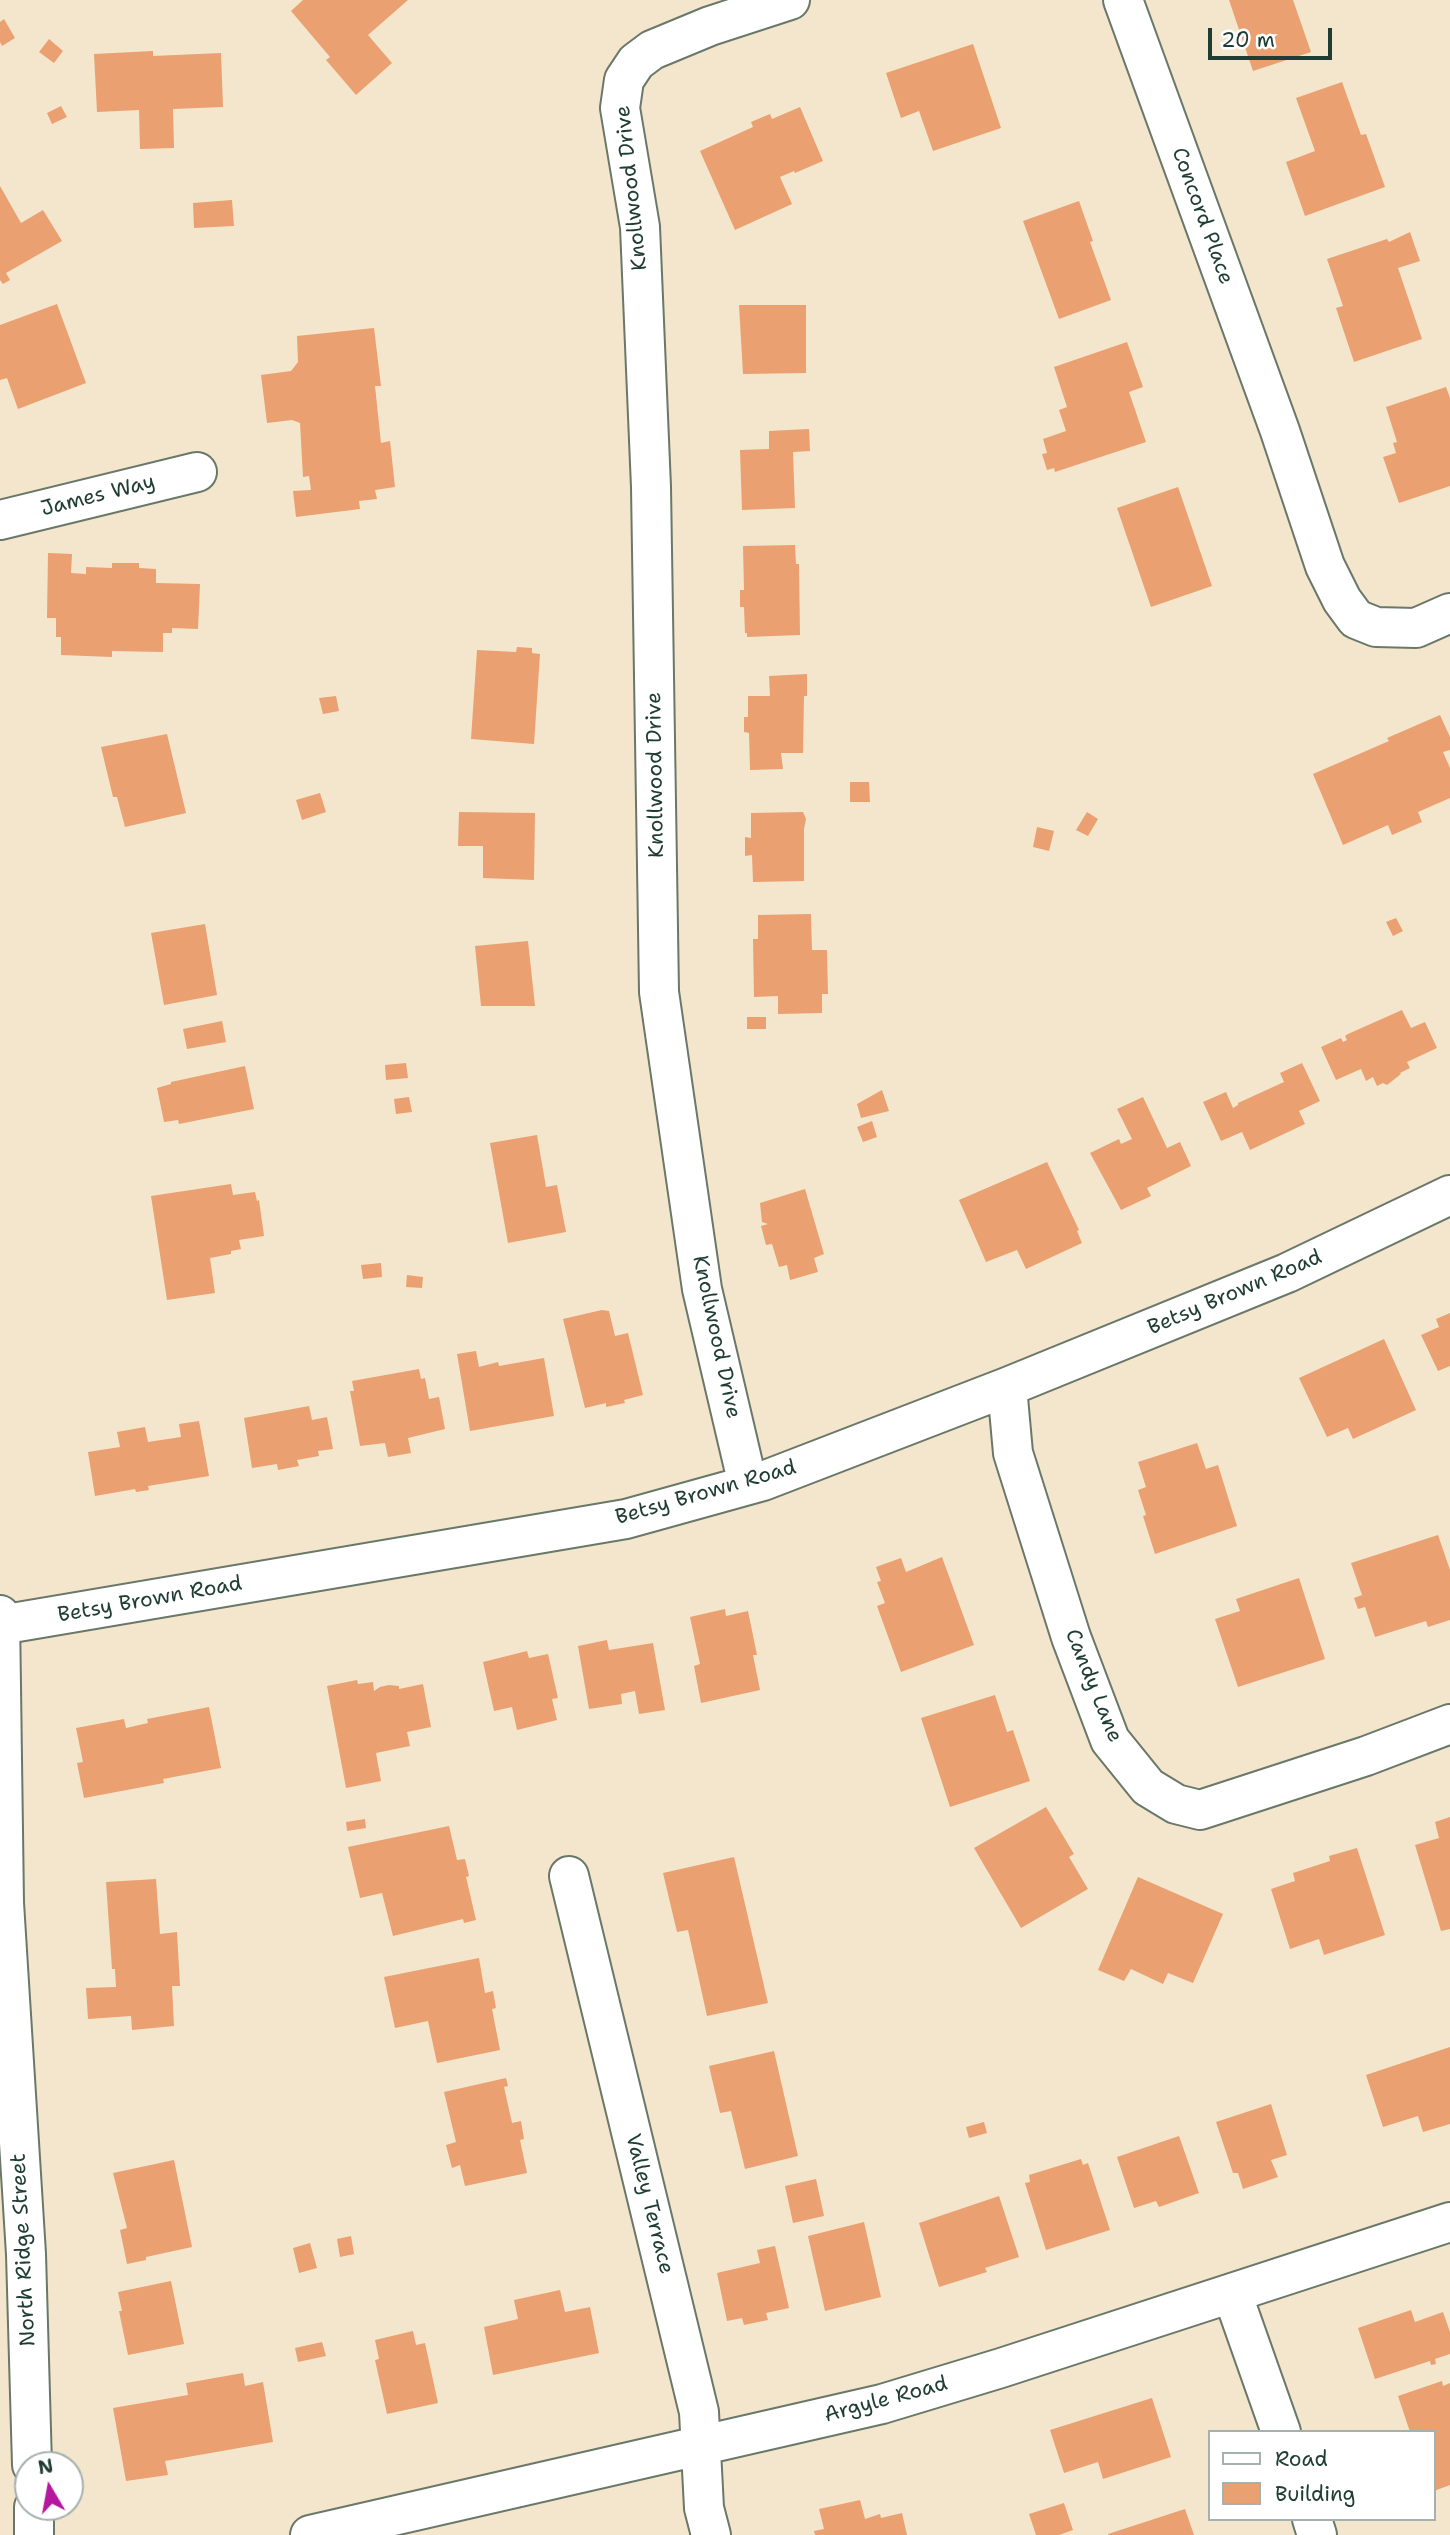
<!DOCTYPE html>
<html>
<head>
<meta charset="utf-8">
<style>
  body { margin:0 }
  #map { position:relative; width:1450px; height:2535px; overflow:hidden; background:#f3e6cc; font-family:"Shantell Sans",sans-serif }
  canvas { display:block }
  .legend { position:absolute; left:1208px; top:2430px; width:228px; height:91px; box-sizing:border-box; background:#fff; border:2px solid #a5b1ae; margin:0; padding:9px 12px; list-style:none; font-size:21px; color:#1f3d34 }
  .legend li { display:flex; align-items:center; gap:14px; height:35px }
  .legend b { width:35px; border:2px solid #a5b1ae }
  .north { position:absolute; left:14px; top:2451px; width:70px; height:70px; box-sizing:border-box; background:#fff; border:2px solid #a5b1ae; border-radius:50%; rotate:350deg; font-size:19px; font-weight:700; line-height:28px; text-align:center; color:#1f3d34 }
  .north::after { content:''; display:block; margin:auto; width:24px; height:32px; background:#b5179e; clip-path:polygon(50% 0,100% 100%,50% 72%,0 100%) }
  .scale { position:absolute; left:1208px; top:28px; width:124px; height:32px; box-sizing:border-box; border:4px solid #1f3d34; border-top:0; padding-left:9px; font-size:21px; line-height:24px; white-space:nowrap; color:#1f3d34; -webkit-text-stroke:5px #fff; paint-order:stroke }
</style>
</head>
<body>
<div id="map">
<canvas width="1450" height="2535"></canvas>
<ul class="legend">
<li><b style="height:9px;background:#fff"></b>Road</li>
<li><b style="height:19px;background:#eaa070"></b>Building</li>
</ul>
<div class="north">N</div>
<div class="scale">20 m</div>
</div>
<script>
const ctx = document.querySelector('canvas').getContext('2d');
ctx.lineJoin = 'round';
function paint(path, color) {
  ctx.fillStyle = color;
  ctx.fill(path, 'evenodd');
}
function poly(rows) {
  const path = new Path2D();
  for (const r of rows) {
    path.moveTo(r[0], r[1]);
    for (let i = 2; i < r.length; i += 2) path.lineTo(r[i], r[i + 1]);
  }
  return path;
}
function trace(path, color, width, dash) {
  ctx.strokeStyle = color;
  ctx.lineWidth = width;
  ctx.lineCap = dash ? 'butt' : 'round';
  ctx.setLineDash(dash || []);
  ctx.stroke(path);
}
function write(font, color, halo, rows, align = 'center') {
  ctx.font = font + ' "Shantell Sans",sans-serif';
  ctx.lineWidth = 5;
  ctx.setLineDash([]);
  ctx.textBaseline = 'middle';
  ctx.strokeStyle = halo;
  ctx.fillStyle = color;
  for (const [text, x, y, turn = 0] of rows) {
    ctx.save();
    ctx.translate(x, y);
    ctx.rotate((+turn || 0) * Math.PI / 180);
    ctx.textAlign = isNaN(turn) ? turn : align;
    if (halo) ctx.strokeText(text, 0, 0);
    ctx.fillText(text, 0, 0);
    ctx.restore();
  }
}
paint(poly([
  [303,0,408,0,368,35,392,63,356,95,326,60,330,57,291,11],
  [1229,0,1293,0,1311,52,1253,71],
  [4,19,15,38,2,46,0,42,0,22],
  [49,39,63,51,54,63,39,52],
  [973,44,1001,128,933,151,919,111,901,118,886,73],
  [153,51,153,56,221,53,223,107,173,109,174,148,140,149,139,110,97,112,94,54],
  [1342,82,1361,135,1366,134,1385,187,1305,216,1286,162,1315,151,1296,98],
  [61,106,67,117,52,124,47,113],
  [800,107,823,161,795,173,794,171,780,177,792,204,735,230,700,151,753,127,751,122,770,114,772,119],
  [0,186,21,223,43,210,62,241,6,273,10,280,3,284,0,280],
  [232,200,234,226,194,228,193,203],
  [1079,201,1093,241,1090,242,1111,300,1059,319,1023,221],
  [1410,232,1420,261,1398,268,1422,339,1354,362,1336,308,1343,306,1327,259,1387,239,1389,242],
  [57,304,86,383,18,409,7,378,0,380,0,325],
  [739,305,806,305,806,373,743,374],
  [374,328,381,386,375,386,381,443,390,441,395,487,375,490,377,499,359,501,360,509,296,517,293,491,311,490,309,476,303,477,300,423,292,420,267,423,261,375,291,371,298,362,297,336],
  [1127,342,1143,387,1129,392,1146,442,1055,472,1054,468,1047,470,1042,454,1047,453,1043,439,1066,431,1059,410,1067,407,1054,367],
  [1446,387,1450,398,1450,486,1399,503,1383,457,1396,453,1393,443,1397,442,1386,407],
  [809,429,810,451,793,452,795,508,742,510,740,450,769,449,769,431],
  [1178,487,1212,586,1151,607,1117,508],
  [795,545,796,564,799,564,800,635,747,637,747,633,745,633,744,607,740,607,740,590,744,590,743,546],
  [48,553,72,554,71,573,86,574,86,567,112,568,112,563,139,563,139,568,156,569,156,583,200,584,198,629,172,628,172,633,163,633,163,652,112,651,112,657,61,655,61,637,56,637,56,618,47,618],
  [517,647,532,648,532,653,540,654,534,744,471,739,477,650,516,652],
  [807,674,807,696,804,696,803,753,781,753,783,769,750,770,749,733,744,732,744,717,748,717,748,696,770,696,769,676],
  [336,696,339,711,323,714,319,698],
  [1440,715,1450,737,1450,750,1443,752,1450,768,1450,798,1418,812,1422,822,1392,835,1388,825,1343,845,1313,774,1389,741,1387,738],
  [167,734,186,813,125,827,117,797,113,797,101,747],
  [850,782,869,782,870,802,850,802],
  [320,793,326,812,302,820,296,800],
  [459,812,535,813,534,880,483,878,483,846,458,846],
  [803,812,806,819,804,829,804,881,753,882,752,855,745,856,745,837,751,838,751,813],
  [1087,812,1098,819,1088,836,1076,830],
  [1037,827,1054,831,1049,851,1033,847],
  [811,914,812,950,827,950,828,994,822,994,822,1013,778,1014,778,996,754,997,753,939,758,939,758,915],
  [1396,918,1403,931,1393,936,1386,922],
  [205,924,217,995,164,1005,151,933],
  [528,941,535,1006,481,1006,475,946],
  [1402,1010,1411,1028,1425,1022,1437,1048,1407,1062,1410,1068,1400,1073,1401,1074,1387,1085,1383,1083,1377,1086,1373,1077,1366,1081,1361,1069,1336,1080,1321,1047,1341,1038,1343,1042,1347,1040,1345,1036,1348,1034],
  [747,1017,766,1017,766,1029,747,1029],
  [222,1021,226,1042,187,1049,183,1029],
  [406,1063,408,1078,386,1080,385,1065],
  [1302,1063,1320,1101,1299,1111,1305,1124,1250,1150,1242,1132,1221,1141,1203,1102,1226,1092,1233,1108,1238,1105,1238,1103,1284,1082,1280,1073],
  [245,1066,254,1109,179,1124,178,1120,164,1122,157,1088,171,1084,171,1082],
  [882,1090,889,1111,861,1118,857,1104],
  [409,1097,412,1112,396,1114,394,1099],
  [1143,1097,1167,1148,1180,1142,1191,1166,1147,1188,1151,1196,1121,1210,1090,1153,1119,1139,1121,1144,1132,1139,1117,1109],
  [872,1121,877,1137,863,1142,857,1127],
  [537,1135,546,1187,557,1185,566,1232,508,1243,490,1143],
  [1047,1162,1079,1230,1077,1231,1082,1243,1026,1269,1017,1250,986,1262,959,1200],
  [231,1184,233,1195,255,1192,257,1201,259,1200,264,1236,239,1240,241,1249,231,1251,231,1254,210,1258,215,1293,167,1300,151,1196],
  [805,1189,824,1254,814,1258,818,1272,790,1280,787,1265,779,1267,772,1244,766,1245,761,1226,768,1224,762,1222,760,1203],
  [381,1263,382,1277,363,1279,361,1265],
  [407,1275,423,1277,422,1288,406,1287],
  [602,1310,609,1311,615,1336,628,1333,643,1395,624,1400,625,1403,606,1407,606,1403,585,1408,563,1319],
  [1450,1313,1450,1366,1438,1371,1421,1335,1439,1327,1436,1319],
  [1384,1339,1416,1410,1353,1439,1348,1428,1327,1437,1299,1378],
  [476,1351,479,1367,498,1362,499,1366,544,1358,554,1416,470,1431,457,1354],
  [419,1369,421,1379,425,1378,429,1399,439,1397,445,1429,408,1438,411,1453,388,1457,385,1443,360,1446,350,1391,354,1391,352,1381],
  [309,1406,312,1420,327,1417,333,1449,318,1451,319,1456,297,1460,299,1466,278,1470,277,1464,252,1468,244,1418],
  [199,1421,209,1476,148,1486,149,1490,136,1492,135,1489,95,1496,88,1452,120,1447,117,1432,145,1427,148,1442,181,1437,179,1424],
  [1197,1443,1206,1469,1218,1465,1237,1526,1155,1554,1143,1516,1146,1515,1138,1490,1146,1487,1138,1462],
  [1438,1535,1450,1570,1450,1620,1428,1627,1426,1621,1375,1637,1365,1607,1358,1609,1354,1598,1362,1595,1351,1563],
  [942,1557,974,1645,901,1672,877,1606,885,1603,877,1582,881,1581,876,1567,901,1558,906,1572],
  [1299,1578,1325,1659,1238,1687,1215,1619,1240,1611,1236,1599],
  [725,1609,726,1616,748,1611,757,1655,753,1655,760,1690,701,1703,694,1666,700,1664,690,1617],
  [607,1640,609,1650,653,1643,665,1710,639,1714,635,1691,621,1694,622,1704,589,1709,578,1646],
  [527,1651,529,1658,548,1654,558,1698,552,1699,557,1720,517,1730,512,1707,494,1711,483,1662],
  [357,1680,358,1684,373,1682,374,1691,380,1687,389,1685,399,1686,399,1689,423,1684,431,1727,407,1732,410,1746,376,1753,381,1781,346,1788,327,1686],
  [995,1695,1007,1732,1013,1730,1030,1781,950,1807,921,1718],
  [209,1707,221,1768,163,1779,164,1783,84,1798,77,1763,83,1762,76,1728,124,1719,126,1728,148,1723,147,1719],
  [1046,1807,1074,1854,1069,1857,1088,1889,1021,1928,974,1848],
  [1450,1817,1450,1929,1441,1931,1415,1845,1439,1838,1435,1822],
  [365,1819,366,1828,347,1831,346,1822],
  [449,1826,457,1860,465,1859,469,1876,466,1877,476,1920,464,1923,463,1919,393,1936,382,1893,360,1898,348,1847],
  [1357,1848,1385,1935,1324,1955,1319,1939,1290,1949,1271,1889,1295,1881,1293,1873,1330,1861,1329,1856],
  [734,1857,768,2003,707,2016,688,1930,677,1932,663,1873],
  [1138,1877,1223,1914,1193,1983,1168,1973,1163,1984,1131,1969,1124,1981,1098,1970],
  [156,1879,160,1934,177,1932,180,1986,172,1986,174,2026,132,2030,131,2016,88,2019,86,1988,116,1987,115,1969,112,1969,106,1882],
  [479,1958,485,1993,493,1991,496,2008,492,2009,500,2050,437,2063,428,2021,395,2028,384,1977],
  [1450,2047,1450,2124,1423,2132,1418,2116,1383,2127,1366,2075],
  [774,2051,798,2156,745,2169,731,2111,720,2113,709,2066],
  [506,2078,508,2086,504,2087,512,2123,521,2121,524,2139,520,2140,527,2173,465,2186,460,2165,452,2168,446,2145,456,2142,444,2092],
  [1271,2104,1287,2155,1271,2160,1278,2177,1243,2189,1238,2173,1233,2173,1216,2122],
  [984,2122,987,2133,969,2138,966,2127],
  [1179,2136,1199,2193,1159,2207,1156,2201,1134,2208,1117,2157],
  [1081,2159,1083,2165,1088,2163,1110,2230,1046,2250,1025,2183,1030,2182,1029,2175],
  [174,2160,192,2247,146,2257,146,2260,127,2264,120,2230,127,2228,113,2173],
  [816,2179,824,2216,793,2223,785,2186],
  [999,2196,1019,2257,985,2268,987,2272,939,2287,919,2223],
  [864,2222,881,2297,825,2311,808,2236],
  [351,2236,354,2254,340,2257,337,2239],
  [310,2243,317,2268,299,2273,293,2248],
  [775,2246,789,2308,766,2313,768,2320,744,2325,742,2318,727,2321,717,2273,760,2263,757,2250],
  [171,2281,184,2344,128,2355,119,2311,122,2311,118,2292],
  [560,2290,565,2312,590,2307,599,2353,493,2375,484,2327,518,2319,514,2300],
  [1411,2310,1415,2322,1443,2312,1450,2332,1450,2354,1435,2359,1436,2364,1431,2365,1430,2361,1375,2379,1358,2328],
  [413,2331,416,2345,425,2343,438,2403,387,2414,375,2360,379,2359,375,2340],
  [322,2342,326,2356,298,2362,295,2348],
  [243,2373,245,2386,263,2382,273,2442,165,2461,168,2475,126,2481,113,2408,188,2395,186,2383],
  [1442,2381,1443,2386,1450,2383,1450,2485,1434,2491,1434,2432,1410,2432,1398,2396],
  [1152,2398,1171,2457,1103,2479,1098,2462,1064,2473,1050,2430],
  [860,2500,865,2519,880,2514,881,2518,902,2513,907,2535,815,2535,814,2531,824,2529,819,2509],
  [1064,2503,1073,2530,1059,2535,1036,2535,1029,2514],
  [1185,2509,1194,2535,1108,2535,1108,2534]
]), '#eaa070');
const minor = poly([
  [1123,0,1280,431,1325,566,1342,600,1356,619,1376,627,1416,628,1450,613],
  [0,520,197,472],
  [1007,1387,1013,1453,1071,1637,1110,1740,1148,1787,1176,1804,1200,1810,1366,1756,1450,1724],
  [748,1485,702,1289,659,992,651,487,640,227,620,108,624,80,636,62,652,50,710,26,790,0],
  [0,1625,626,1519,763,1481,1007,1387,1287,1273,1450,1195],
  [569,1876,699,2412,704,2508,711,2535],
  [1232,2293,1281,2432],
  [1312,2519,1317,2535],
  [310,2535,882,2404,1001,2368,1450,2222]
]);
const tertiary = poly([
  [0,1615,4,1903,26,2254,32,2465],
  [34,2507,34,2535]
]);
trace(minor, '#697869', 42);
trace(tertiary, '#697869', 42);
trace(minor, '#fff', 38);
trace(tertiary, '#fff', 38);
write('21px', '#1f3d34', '#fff', [
  ["Knollwood Drive",632,188,-96],
  ["Concord Place",1202,216,70],
  ["James Way",98,496,-14],
  ["Knollwood Drive",656,775,-91],
  ["Betsy Brown Road",1235,1293,-23],
  ["Knollwood Drive",716,1337,78],
  ["Betsy Brown Road",706,1493,-16],
  ["Betsy Brown Road",150,1600,-10],
  ["Candy Lane",1093,1686,68],
  ["Valley Terrace",649,2204,76],
  ["North Ridge Street",24,2250,-93],
  ["Argyle Road",886,2400,-15]
]);
</script>
</body>
</html>
